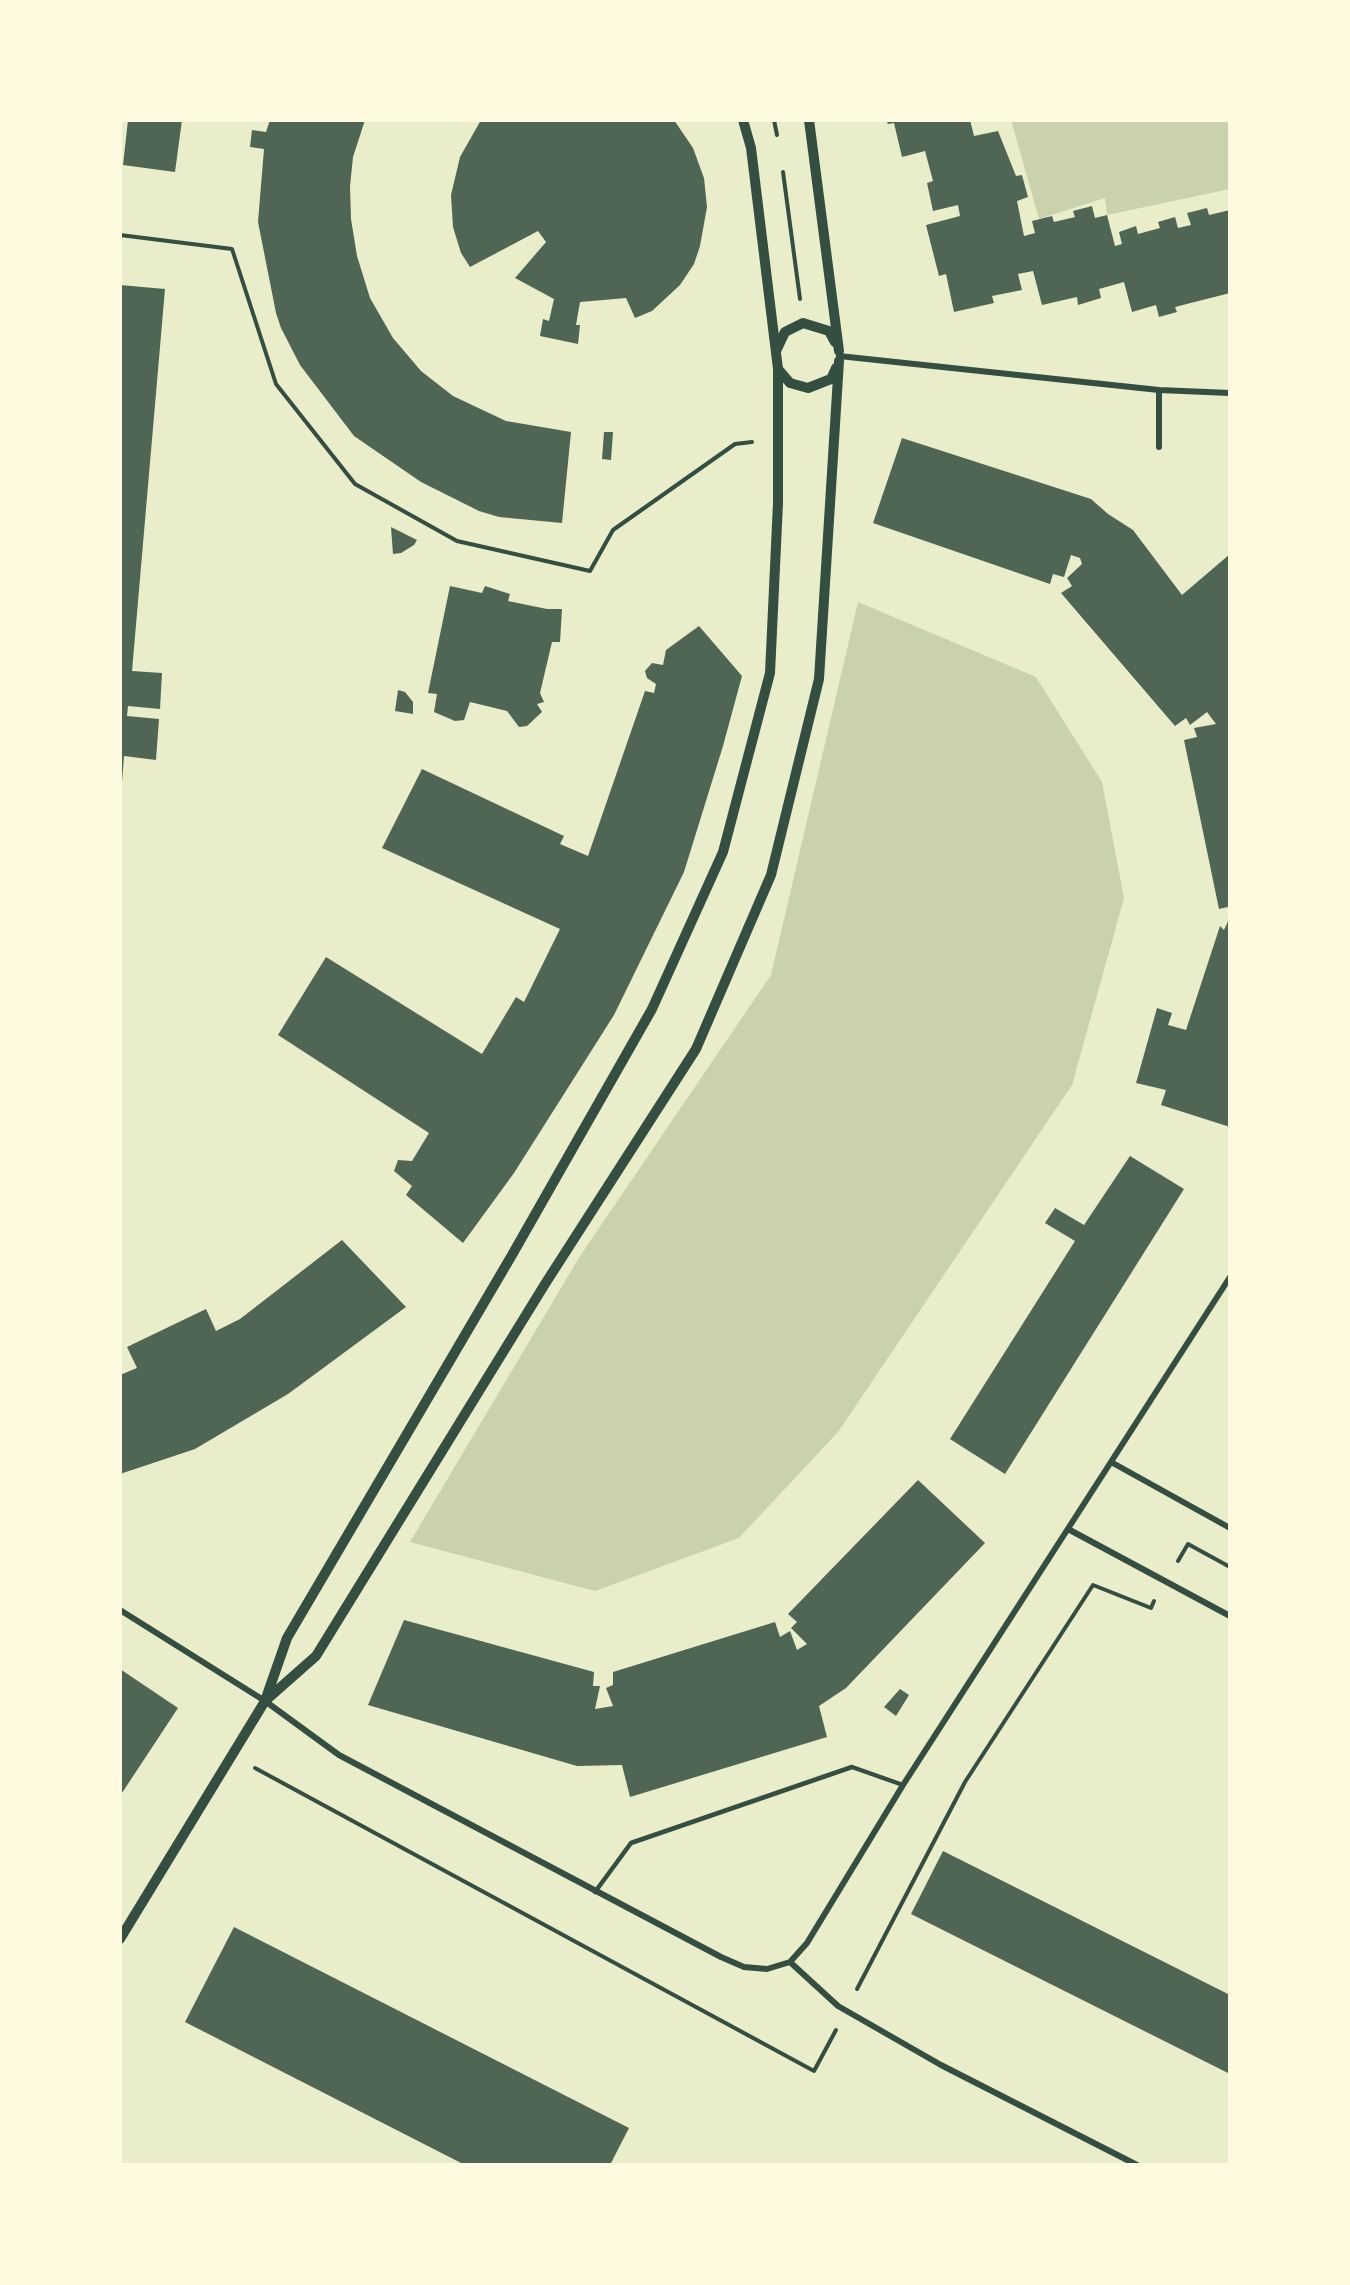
<!DOCTYPE html>
<html>
<head>
<meta charset="utf-8">
<style>
  body { margin:0 }
  #map { position:relative; width:1350px; height:2285px; overflow:hidden; background:#e9edc9; font-family:"Public Sans",sans-serif }
  canvas { display:block }
  .frame { position:absolute; inset:0; border:122px solid #fefae0; pointer-events:none }
</style>
</head>
<body>
<div id="map">
<canvas width="1350" height="2285"></canvas>
<div class="frame"></div>
</div>
<script>
const ctx = document.querySelector('canvas').getContext('2d');
ctx.lineJoin = 'round';
function paint(path, color) {
  ctx.fillStyle = color;
  ctx.fill(path, 'evenodd');
}
function poly(rows) {
  const path = new Path2D();
  for (const r of rows) {
    path.moveTo(r[0], r[1]);
    for (let i = 2; i < r.length; i += 2) path.lineTo(r[i], r[i + 1]);
  }
  return path;
}
function trace(path, color, width, dash) {
  ctx.strokeStyle = color;
  ctx.lineWidth = width;
  ctx.lineCap = dash ? 'butt' : 'round';
  ctx.setLineDash(dash || []);
  ctx.stroke(path);
}
paint(poly([
  [1011,120,1230,120,1230,189,1107,215,1105,198,1039,219],
  [858,602,1036,677,1102,782,1124,898,1072,1085,838,1432,739,1538,595,1591,410,1542,580,1256,771,975]
]), '#cad2ad');
paint(poly([
  [128,120,182,120,175,172,123,165],
  [270,120,365,120,353,157,350,186,351,219,357,256,370,298,393,338,421,371,453,396,506,421,571,432,562,523,499,517,479,511,421,482,354,436,300,365,281,328,276,313,258,222,264,149,250,147,252,130,266,132],
  [481,120,674,120,693,148,704,178,707,207,700,246,694,264,680,285,652,311,635,318,626,298,580,302,576,325,580,325,578,344,540,336,543,319,549,321,554,299,515,278,546,242,538,231,470,267,461,253,453,227,451,195,460,157],
  [886,120,970,120,974,136,998,131,1016,176,1022,175,1028,197,1017,201,1024,236,1035,233,1032,221,1052,216,1054,222,1075,217,1073,211,1092,206,1095,218,1107,215,1115,246,1122,244,1119,232,1136,226,1138,234,1160,228,1158,222,1175,217,1178,228,1191,225,1187,213,1207,208,1209,215,1230,210,1230,293,1175,307,1177,312,1159,317,1156,305,1132,312,1124,282,1099,289,1101,298,1078,305,1077,297,1042,305,1033,271,1018,274,1022,290,992,296,994,303,954,312,946,274,939,276,926,225,960,216,958,205,933,211,927,183,933,181,925,151,902,157,894,123,888,124],
  [120,285,165,289,132,671,162,673,160,709,128,706,127,716,159,719,156,760,124,756,122,782,120,782],
  [604,432,613,432,611,460,602,459],
  [902,438,1091,499,1108,514,1133,530,1182,595,1230,554,1230,912,1228,907,1219,909,1184,740,1197,737,1194,728,1216,724,1207,712,1190,725,1186,718,1175,726,1061,593,1072,586,1067,578,1082,564,1080,558,1071,555,1064,577,1053,574,1050,584,873,523],
  [391,527,417,540,414,545,401,553,393,554],
  [450,586,482,593,485,586,510,594,508,601,547,609,562,609,560,642,552,642,540,693,544,702,537,704,542,712,527,726,519,727,507,711,470,702,464,720,455,721,434,712,437,694,428,693],
  [699,626,742,676,723,746,684,872,614,1015,514,1173,463,1243,406,1195,412,1186,394,1171,398,1160,412,1161,429,1133,278,1035,326,957,482,1054,516,997,524,1002,560,929,382,848,422,769,564,836,560,844,588,856,645,691,654,693,656,684,647,678,645,671,652,663,663,665,666,650],
  [398,690,405,692,413,702,413,714,395,711],
  [1230,917,1230,1127,1161,1105,1166,1090,1136,1083,1157,1008,1172,1013,1168,1025,1186,1030,1220,926,1224,930],
  [1130,1156,1184,1189,1005,1474,950,1439,1075,1241,1045,1223,1055,1208,1084,1225],
  [342,1240,406,1307,288,1394,195,1449,120,1474,120,1375,137,1368,127,1347,206,1309,216,1331,240,1319],
  [918,1480,985,1543,846,1688,819,1706,827,1737,630,1797,622,1765,577,1766,368,1705,404,1620,594,1672,593,1686,600,1686,595,1709,613,1706,606,1688,613,1685,613,1672,775,1622,780,1637,790,1631,797,1650,807,1644,791,1628,797,1622,788,1614],
  [120,1669,178,1708,120,1796],
  [900,1689,909,1695,896,1716,884,1707],
  [943,1851,1230,1995,1230,2074,911,1914],
  [234,1927,629,2128,610,2165,465,2165,185,2022]
]), '#4f6655');
trace(poly([
  [774,120,777,135],
  [783,172,800,299],
  [120,235,232,249,276,384,355,484,457,541,590,571,613,530,735,444,752,442],
  [1178,1561,1188,1544,1230,1567],
  [255,1768,814,2071,836,2030],
  [857,1989,965,1782,1093,1585,1151,1608,1154,1601]
]), '#344e41', 4);
trace(poly([
  [595,1892,631,1843,852,1767,903,1785]
]), '#344e41', 4.5);
trace(poly([
  [839,356,1159,390,1230,393],
  [1159,447,1159,390],
  [1111,1462,1230,1528],
  [1068,1529,1230,1616],
  [120,1610,265,1701,339,1755,721,1957,744,1967,767,1969,790,1962,807,1943,903,1785,1230,1277],
  [790,1962,838,2006,941,2065,1137,2165]
]), '#344e41', 6);
trace(poly([
  [809,120,839,351],
  [776,351,785,332,803,323,829,331,835,342],
  [778,369,790,383,808,388,831,379,836,368],
  [265,1701,316,1656,545,1284,696,1049,771,875,819,679,839,361],
  [120,1939,265,1701,287,1638,512,1255,652,1009,723,852,770,673,778,503,778,369,751,148,743,120]
]), '#344e41', 10);
</script>
</body>
</html>
